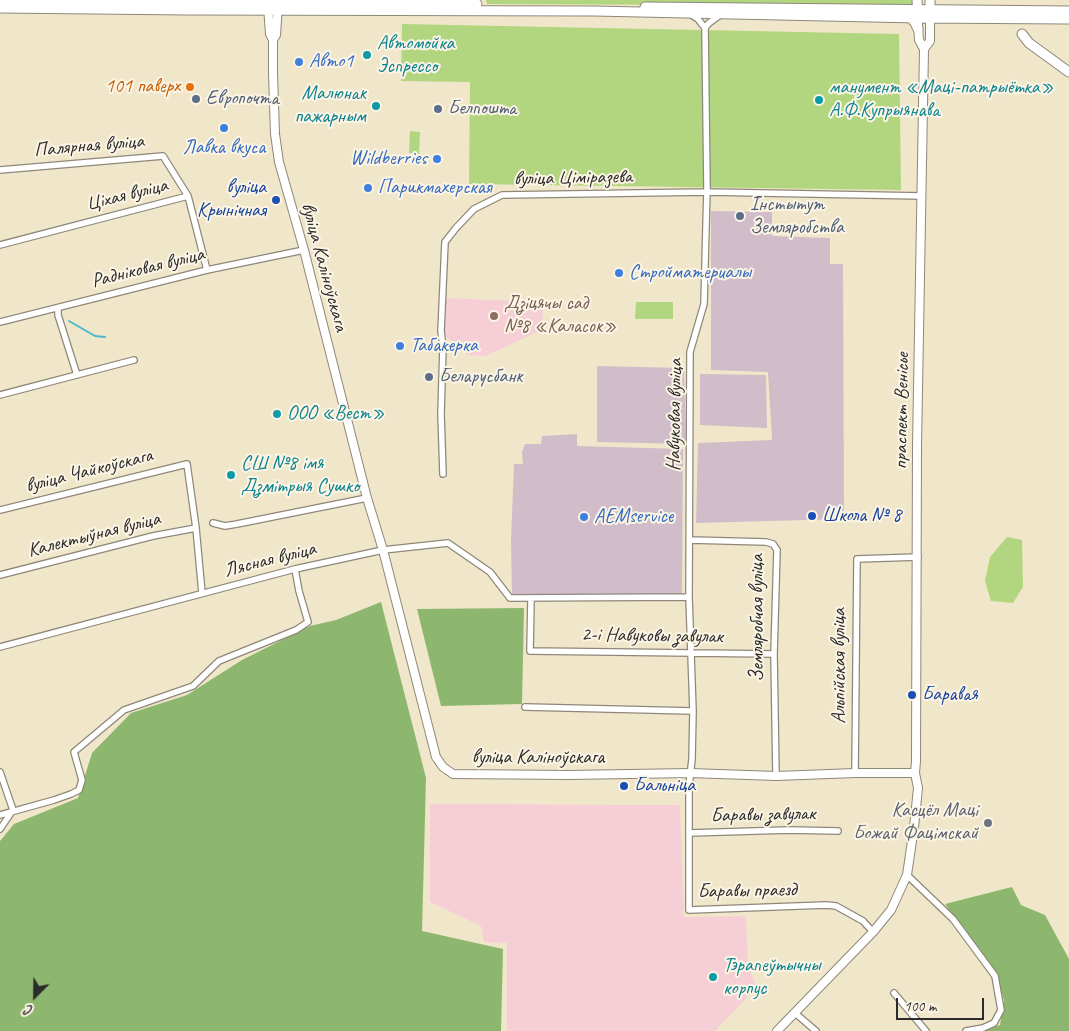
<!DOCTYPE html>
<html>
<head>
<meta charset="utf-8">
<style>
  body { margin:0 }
  #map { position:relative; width:1069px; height:1031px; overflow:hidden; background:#f0e6c9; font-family:Caveat,sans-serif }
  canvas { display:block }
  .north { position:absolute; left:10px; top:971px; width:50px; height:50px; -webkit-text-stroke:4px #fcf5e5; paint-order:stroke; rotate:203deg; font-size:14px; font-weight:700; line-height:20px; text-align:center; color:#2b2b2b }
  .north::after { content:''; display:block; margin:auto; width:18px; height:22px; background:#2b2b2b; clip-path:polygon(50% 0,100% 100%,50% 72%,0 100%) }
  .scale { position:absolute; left:896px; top:998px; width:88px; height:22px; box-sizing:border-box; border:2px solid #2b2b2b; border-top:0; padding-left:6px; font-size:15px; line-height:18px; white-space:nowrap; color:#2b2b2b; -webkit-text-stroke:4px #fcf5e5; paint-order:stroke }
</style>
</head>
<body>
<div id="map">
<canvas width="1069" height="1031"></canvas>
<div class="north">С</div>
<div class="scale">100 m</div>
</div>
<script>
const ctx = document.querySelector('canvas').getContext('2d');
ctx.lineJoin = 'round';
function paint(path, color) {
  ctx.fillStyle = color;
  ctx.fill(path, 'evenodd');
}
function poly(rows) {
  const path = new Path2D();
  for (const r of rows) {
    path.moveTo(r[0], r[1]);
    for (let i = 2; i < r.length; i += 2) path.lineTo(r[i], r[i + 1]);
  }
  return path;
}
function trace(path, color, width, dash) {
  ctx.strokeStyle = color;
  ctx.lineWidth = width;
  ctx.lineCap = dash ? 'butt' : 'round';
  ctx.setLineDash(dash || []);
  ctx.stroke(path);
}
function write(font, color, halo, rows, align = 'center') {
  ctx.font = font + ' Caveat,sans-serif';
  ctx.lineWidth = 4;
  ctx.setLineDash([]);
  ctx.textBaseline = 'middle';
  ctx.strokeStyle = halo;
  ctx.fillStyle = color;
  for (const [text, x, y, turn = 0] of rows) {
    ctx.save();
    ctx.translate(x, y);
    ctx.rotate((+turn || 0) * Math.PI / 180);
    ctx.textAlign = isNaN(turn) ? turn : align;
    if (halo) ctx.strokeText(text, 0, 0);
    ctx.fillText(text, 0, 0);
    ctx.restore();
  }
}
paint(poly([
  [444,298,543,302,542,330,485,356,468,355,445,336],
  [430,804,680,805,684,917,746,916,748,967,757,987,715,1031,507,1031,507,943,484,942,481,926,430,902]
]), '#f6cfd6');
paint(poly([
  [711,211,772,212,772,236,830,238,830,264,843,264,844,519,696,523,698,443,772,440,768,372,711,370],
  [597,366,684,368,686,444,597,442],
  [700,374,766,375,767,428,700,425],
  [577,434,577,446,683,449,682,595,512,596,511,540,514,464,523,464,522,452,525,444,541,444,542,436]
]), '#d1bdc9');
paint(poly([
  [486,0,915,0,910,6,898,6,487,4],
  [402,24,899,34,901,190,469,184,470,82,401,81],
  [410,131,420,132,419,154,409,153],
  [636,302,673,302,673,319,635,319],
  [1007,537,1022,540,1023,587,1013,603,991,601,985,581,990,557]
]), '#b2d67f');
paint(poly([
  [381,602,426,778,422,931,503,949,501,1031,0,1031,0,841,14,824,78,798,92,753,131,713,187,695,242,660,310,626,336,620],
  [524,608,522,704,441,706,417,609],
  [1012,887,1021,905,1045,915,1069,959,1069,1031,984,1031,1000,1025,1004,1000,997,977,945,904]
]), '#8db76e');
trace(poly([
  [69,321,95,336,105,337]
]), '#4db7cb', 2);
const minor = poly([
  [690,14,698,19,705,28,707,188,704,304,690,352,689,597,693,711,692,759,689,786,689,910,826,905,836,906,863,921,873,932],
  [705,28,709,23,720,15],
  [0,170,163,156,188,196],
  [0,245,188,196,207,270],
  [58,308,58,315,77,375],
  [0,322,207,270,304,250],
  [0,395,134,360],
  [443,474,441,414,443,347,441,331,445,242,456,228,474,209,502,195,707,192,922,196],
  [0,510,187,464,196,528,202,593],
  [213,523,225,526,237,524,367,498],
  [690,540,766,542,773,544,777,550,774,654,776,776],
  [0,575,153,536,196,528],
  [531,599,530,651,774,654],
  [0,647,295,569,383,550,448,543,490,572,510,598,689,597],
  [525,707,693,711],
  [0,772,13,810],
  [855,773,857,559,918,557],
  [0,815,54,800,71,794,79,790,82,780,74,752,124,710,193,686,219,661,296,630,308,622,299,591,295,569],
  [0,829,13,810],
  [689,833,789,830,838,831],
  [907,875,953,919,995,976,1001,1010,994,1023,983,1028,966,1031],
  [894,993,926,1031],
  [795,1013,816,1031]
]);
const tertiary = poly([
  [278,5,276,35,273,40,273,73,275,134,279,162,304,250,367,498,383,550,436,757,443,767,453,774,569,775,690,773,776,776,855,773,915,773],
  [268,6,270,34,273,40],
  [924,49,930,41,930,18],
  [777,1031,873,932,891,910,907,875,914,827,918,788,915,773,916,761,917,446,924,49,919,40,918,24]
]);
const secondary = poly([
  [917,0,918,17],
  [930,0,930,17],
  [1022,34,1029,43,1069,72]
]);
const primary = poly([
  [0,2,477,4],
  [645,7,1069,11],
  [0,8,189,10,594,11,918,18,1069,19],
  [909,18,914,21,918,29]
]);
trace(minor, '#8e887a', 8);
trace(tertiary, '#8e887a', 10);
trace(secondary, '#8e887a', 11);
trace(primary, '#8e887a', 11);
trace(minor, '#fff', 5.5);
trace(tertiary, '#fff', 8);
trace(secondary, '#fff', 9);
trace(primary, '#fff', 9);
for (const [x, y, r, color] of [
  [367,55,5,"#0f9aa8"],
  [299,62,5,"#3f7fe0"],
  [190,87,5,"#e8710a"],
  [196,99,5,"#5c6f8a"],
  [819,100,5,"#0f9aa8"],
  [376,106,5,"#0f9aa8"],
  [438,109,5,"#5c6f8a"],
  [224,128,5,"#3f7fe0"],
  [437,159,5,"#3f7fe0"],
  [368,188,5,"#3f7fe0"],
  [276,200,5,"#1a4fb4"],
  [740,216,5,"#5c6f8a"],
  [619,273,5,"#3f7fe0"],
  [494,316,5,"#8d6e63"],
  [400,346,5,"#3f7fe0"],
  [429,377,5,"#5c6f8a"],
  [277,414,5,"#0f9aa8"],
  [231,475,5,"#0f9aa8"],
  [812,516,5,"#1a4fb4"],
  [584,517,5,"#3f7fe0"],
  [912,695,5,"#1a4fb4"],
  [624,786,5,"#1a4fb4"],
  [988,823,5,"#6b7280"],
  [713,977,5,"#0f9aa8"]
]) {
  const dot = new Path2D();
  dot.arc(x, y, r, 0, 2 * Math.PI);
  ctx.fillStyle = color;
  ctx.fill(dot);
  trace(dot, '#fcf5e5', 2);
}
write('20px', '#0d838f', '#fcf5e5', [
  ["Автомойка",377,44],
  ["Эспрессо",377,67],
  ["манумент «Маці-патрыётка»",829,88],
  ["А.Ф.Купрыянава",829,111],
  ["Малюнак",366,94,"right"],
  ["пажарным",366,117,"right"],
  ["ООО «Вест»",287,414],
  ["СШ №8 імя",241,464],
  ["Дзмітрыя Сушко",241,487],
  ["Тэрапеўтычны",723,966],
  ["корпус",723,989]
], 'left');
write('20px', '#366cbe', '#fcf5e5', [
  ["Авто1",309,62],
  ["Лавка вкуса",224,148,"center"],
  ["Wildberries",427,159,"right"],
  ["Парикмахерская",378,188],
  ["Стройматериалы",629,273],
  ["Табакерка",410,346],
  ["AEMservice",594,517]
], 'left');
write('20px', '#c56008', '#fcf5e5', [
  ["101 паверх",180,87]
], 'right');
write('20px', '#4e5e75', '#fcf5e5', [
  ["Европочта",206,99],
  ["Белпошта",448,109],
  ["Інстытут",750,205],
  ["Земляробства",750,228],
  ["Беларусбанк",439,377]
], 'left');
write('20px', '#2b2b2b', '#fcf5e5', [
  ["Палярная вуліца",89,146,-5],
  ["вуліца Ціміразева",573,178,-1],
  ["Ціхая вуліца",127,195,-14],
  ["вуліца Каліноўскага",324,267,75],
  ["Радніковая вуліца",148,268,-14],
  ["праспект Венісье",902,411,-89],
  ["Навуковая вуліца",675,415,-89],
  ["вуліца Чайкоўскага",89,471,-14],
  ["Калектыўная вуліца",94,535,-14],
  ["Лясная вуліца",270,560,-14],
  ["Земляробчая вуліца",758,618,-90],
  ["2-і Навуковы завулак",652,636,1],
  ["Альпійская вуліца",840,666,-90],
  ["вуліца Каліноўскага",538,758],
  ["Баравы завулак",763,815,-1],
  ["Баравы праезд",747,891,-1]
]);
write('20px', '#164399', '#fcf5e5', [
  ["вуліца",266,188,"right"],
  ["Крынічная",266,211,"right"],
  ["Школа № 8",822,516],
  ["Баравая",922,695],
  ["Бальніца",634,786]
], 'left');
write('20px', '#785e54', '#fcf5e5', [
  ["Дзіцячы сад",504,304],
  ["№8 «Каласок»",504,327]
], 'left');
write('20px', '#5b616d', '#fcf5e5', [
  ["Касцёл Маці",978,811],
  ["Божай Фацімскай",978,834]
], 'right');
</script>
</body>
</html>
